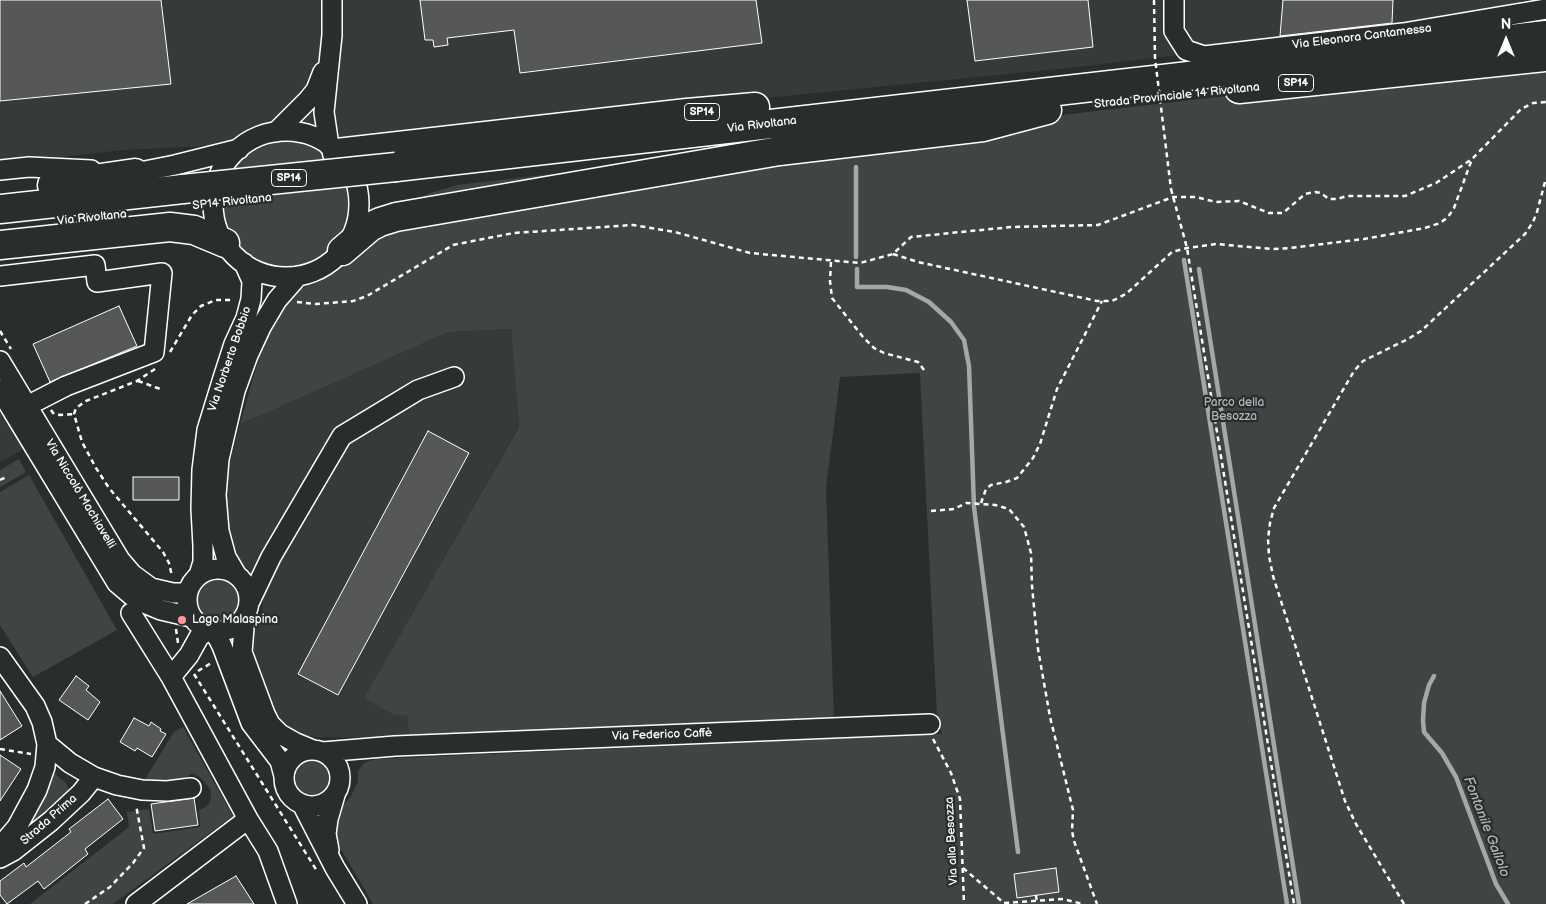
<!DOCTYPE html>
<html>
<head>
<meta charset="utf-8">
<style>
  body { margin:0 }
  #map { position:relative; width:1546px; height:904px; overflow:hidden; background:#2a2d2e; font-family:"Balsamiq Sans",sans-serif }
  canvas { display:block }
  .north { position:absolute; left:1481px; top:15px; width:50px; height:50px; -webkit-text-stroke:4px #2a2d2e; paint-order:stroke; rotate:0deg; font-size:14px; font-weight:700; line-height:20px; text-align:center; color:#fff }
  .north::after { content:''; display:block; margin:auto; width:18px; height:22px; background:#fff; clip-path:polygon(50% 0,100% 100%,50% 72%,0 100%) }
</style>
</head>
<body>
<div id="map">
<canvas width="1546" height="904"></canvas>
<div class="north">N</div>
</div>
<script>
const ctx = document.querySelector('canvas').getContext('2d');
ctx.lineJoin = 'round';
function paint(path, color) {
  ctx.fillStyle = color;
  ctx.fill(path, 'evenodd');
}
function poly(rows) {
  const path = new Path2D();
  for (const r of rows) {
    if (r.length === 3) {
      path.moveTo(r[0] + r[2], r[1]);
      path.arc(r[0], r[1], r[2], 0, 2 * Math.PI);
      continue;
    }
    path.moveTo(r[0], r[1]);
    for (let i = 2; i < r.length; i += 2) path.lineTo(r[i], r[i + 1]);
  }
  return path;
}
function trace(path, color, width, dash) {
  ctx.strokeStyle = color;
  ctx.lineWidth = width;
  ctx.lineCap = dash ? 'butt' : 'round';
  ctx.setLineDash(dash || []);
  ctx.stroke(path);
}
function write(font, color, halo, rows, align = 'center') {
  ctx.font = font + ' "Balsamiq Sans",sans-serif';
  ctx.lineWidth = 4.5;
  ctx.setLineDash([]);
  ctx.textBaseline = 'middle';
  ctx.strokeStyle = halo;
  ctx.fillStyle = color;
  for (const [text, x, y, turn = 0] of rows) {
    ctx.save();
    ctx.translate(x, y);
    ctx.rotate((+turn || 0) * Math.PI / 180);
    ctx.textAlign = isNaN(turn) ? turn : align;
    if (halo) ctx.strokeText(text, 0, 0);
    ctx.fillText(text, 0, 0);
    ctx.restore();
  }
}
paint(poly([
  [0,0,1521,0,1522,8,1399,29,1068,68,361,138,124,150,0,163],
  [511,329,519,426,364,698,407,715,409,738,316,737,302,735,291,730,282,724,275,714,255,658,253,645,258,619,263,608,263,599,230,543,226,497,228,469,240,424,264,414,448,332],
  [0,405,24,449,0,462]
]), '#373a3b');
paint(poly([
  [1546,59,1546,904,373,904,338,844,334,825,341,807,350,798,358,782,358,771,364,763,376,759,942,734,937,716,920,373,840,377,826,488,834,720,409,738,407,715,394,715,364,698,519,427,511,329,448,332,264,414,240,424,264,340,277,313,295,292,319,279,338,265,397,208,430,193,457,185],
  [286,204,62],
  [19,459,26,472,0,487,0,470],
  [29,475,117,630,33,677,0,625,0,492],
  [218,600,24],
  [183,727,233,816,113,904,30,904,129,827,127,812,149,809,153,834,200,827,199,810,206,807,210,802,211,796,210,789,202,779,193,773,175,783,144,781,174,732],
  [312,778,21],
  [54,773,66,783,70,792,34,824,32,822,32,819,52,774]
]), '#414445');
trace(poly([
  [856,167,856,257],
  [1184,260,1287,904],
  [857,269,857,287,887,287,906,290,929,302,951,322,964,340,969,366,974,507,1018,852],
  [1199,269,1299,904],
  [1434,676,1429,685,1424,703,1423,720,1424,732,1442,753,1456,777,1496,884,1508,904]
]), '#a6a7a7', 4.5);
const building = poly([
  [0,0,161,0,171,84,0,101,0,0],
  [420,0,756,0,762,43,520,73,514,30,447,38,448,45,434,47,433,40,425,40,420,0],
  [967,0,1088,0,1093,47,975,61,967,0],
  [1283,0,1393,0,1392,23,1280,36,1283,0],
  [119,306,137,346,50,382,33,344,119,306],
  [428,431,469,453,338,695,298,674,428,431],
  [133,477,179,477,179,500,133,500,133,477],
  [76,676,89,686,86,690,100,702,88,720,59,700,76,676],
  [0,691,22,726,0,740,0,691],
  [134,718,149,726,151,722,161,729,160,731,166,734,152,757,137,748,135,751,120,742,134,718],
  [0,755,21,769,0,801,0,755],
  [194,798,198,825,155,831,151,804,194,798],
  [108,799,123,819,85,849,88,854,44,889,38,881,7,904,0,895,0,881,24,863,26,867,71,832,69,829,108,799],
  [1056,868,1059,892,1017,898,1014,874,1056,868],
  [236,876,254,904,187,904,236,876]
]);
paint(building, '#555758');
trace(building, '#fff', 1);
const minor = poly([
  [1174,0,1174,31,1186,50,1204,56,1403,33,1546,9],
  [286,204,73],
  [276,132,308,100,316,90,323,72],
  [329,146,324,112,332,35,332,0],
  [0,170,29,167,91,170],
  [124,172,135,173,175,165,239,149],
  [0,276,95,265,97,282,162,273,154,352,66,386,27,406],
  [0,361,120,560,132,574,151,588,173,593,187,593],
  [0,390,117,583,137,600,161,610,191,617],
  [218,600,31],
  [236,574,226,557,219,531,216,495,219,459,235,391,248,355,261,327,277,300,298,276],
  [199,575,203,562,203,546,201,509,202,470,207,430,223,378,234,344,246,318,251,299,252,281,244,263],
  [250,601,271,557,342,436,418,390,454,377],
  [131,613,171,677],
  [245,616,242,652,265,714,270,724,280,734,296,743,313,750],
  [207,630,199,637,189,655,171,677,248,819,268,851,287,904],
  [212,631,218,638,222,646,251,723,280,761,284,776],
  [0,657,35,706,42,722,47,744,45,767,37,790,17,827,0,847],
  [47,744,70,763,94,777,117,785,142,790,167,791,191,788],
  [312,778,28],
  [323,752,395,746,930,724],
  [302,804,335,868,357,904],
  [329,850,326,834,328,819,335,795],
  [0,858,13,851,51,821,81,793,94,777],
  [136,904,248,819]
]);
const highway = poly([
  [1239,89,1546,57],
  [337,153,687,113,755,107],
  [396,167,1546,35],
  [52,185,135,173],
  [0,209,183,189],
  [0,245,170,227,194,230,225,243],
  [342,251,370,227,380,222,396,217,779,151,983,127,1047,110]
]);
trace(minor, '#fff', 22);
trace(highway, '#fff', 31);
trace(poly([
  [1171,189,1187,248,1294,904],
  [893,254,918,262,1097,301,1112,301,1126,294,1172,252,1187,248,1216,244,1272,249,1290,248,1364,239,1425,228,1440,223,1448,217,1454,208,1472,159,1521,109,1533,103,1546,102],
  [831,262,830,281,832,298,863,337,874,348,884,353,918,362,924,370],
  [297,302,316,304,353,301,367,296,453,245,514,233,633,225,675,232,750,253,860,263,893,254,911,237,1011,227,1098,225,1173,197,1196,197,1216,202,1239,201,1269,213,1283,213,1305,194,1315,192,1321,193,1329,199,1337,199,1347,196,1405,196,1436,183,1472,159],
  [0,331,11,349],
  [170,352,192,315,201,306,216,300,234,300],
  [155,369,137,381,86,401,76,408,74,414,82,442,96,468,109,488,163,552,169,563,172,576],
  [138,381,163,390],
  [51,410,53,413,60,415,74,414],
  [0,480,8,476],
  [981,503,986,489,991,485,1006,482,1017,478,1033,458,1040,444,1057,389,1102,301],
  [931,511,954,509,966,503,995,505,1009,509,1024,527,1031,553,1032,586,1038,649,1050,717,1073,810,1072,831,1074,841,1097,904],
  [176,629,178,643],
  [198,671,213,662],
  [194,674,317,871],
  [933,739,951,773,960,799,964,904],
  [0,749,31,754],
  [963,868,1004,903,1063,899,1083,904],
  [1036,895,1037,904],
  [85,904,110,887,133,863,144,848,136,805],
  [1404,904,1356,824,1345,801,1273,576,1269,556,1268,539,1270,523,1274,508,1354,371,1363,361,1408,339,1421,331,1525,234,1533,222,1537,212,1546,178]
]), '#fff', 2.5, [5, 4]);
trace(minor, '#2a2d2e', 19);
trace(highway, '#2a2d2e', 28);
const highwayBridge = poly([
  [183,189,396,167]
]);
trace(highwayBridge, '#fff', 31, []);
trace(poly([
  [1154,0,1155,58,1171,189]
]), '#fff', 2.5, [5, 4]);
trace(highwayBridge, '#2a2d2e', 28);
for (const [x, y, r, color] of [
  [182,620,5,"#ff9aa2"]
]) {
  const dot = new Path2D();
  dot.arc(x, y, r, 0, 2 * Math.PI);
  ctx.fillStyle = color;
  ctx.fill(dot);
  trace(dot, '#2a2d2e', 2);
}
for (const [x, y, w] of [
  [1296,83,35],
  [702,112,35],
  [289,178,35]
]) {
  const box = new Path2D();
  box.roundRect(x - w / 2, y - 8.5, w, 17, 4);
  ctx.fillStyle = '#2a2d2e';
  ctx.fill(box);
  trace(box, '#fff', 1);
}
write('bold 11px', '#fff', null, [
  ["SP14",1296,83],
  ["SP14",702,112],
  ["SP14",289,178]
]);
write('12px', '#fff', '#2a2d2e', [
  ["Via Eleonora Cantamessa",1362,37,-7],
  ["Strada Provinciale 14 Rivoltana",1177,96,-6],
  ["Via Rivoltana",762,125,-7],
  ["SP14 Rivoltana",232,202,-6],
  ["Via Rivoltana",92,218,-6],
  ["Via Norberto Bobbio",230,359,-71],
  ["Via Niccolò Machiavelli",80,494,59],
  ["Via Federico Caffè",662,735,-2],
  ["Strada Prima",49,820,-41],
  ["Via alla Besozza",952,841,-93]
]);
write('12px', '#b3b4b5', '#2a2d2e', [
  ["Parco della",1234,403],
  ["Besozza",1234,417]
]);
write('12px', '#fff', '#2a2d2e', [
  ["Lago Malaspina",192,620]
], 'left');
write('italic 14px', '#b4b6b6', '#2a2d2e', [
  ["Fontanile Gallolo",1486,827,69]
]);
</script>
</body>
</html>
